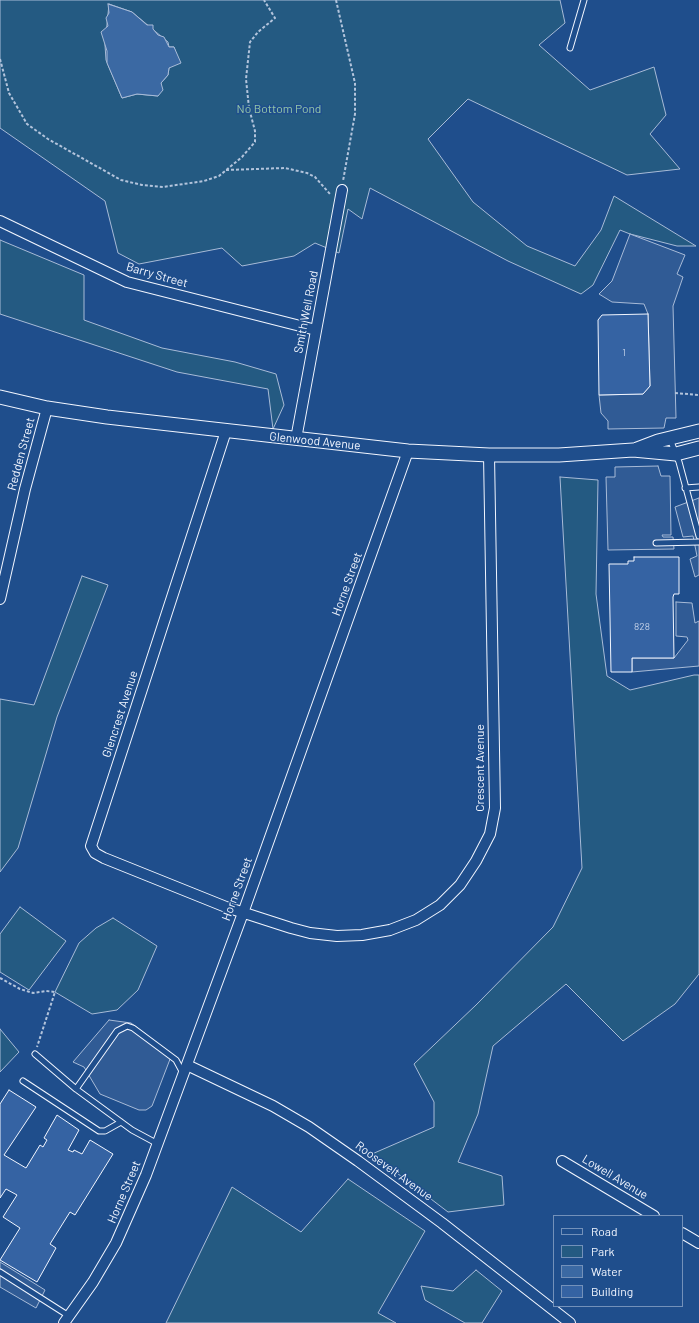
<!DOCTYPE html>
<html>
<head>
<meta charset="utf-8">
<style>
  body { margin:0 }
  #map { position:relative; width:699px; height:1323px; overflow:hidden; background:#1f4e8c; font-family:Barlow,sans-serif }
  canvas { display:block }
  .legend { position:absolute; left:553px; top:1215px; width:130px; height:92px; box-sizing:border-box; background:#1f4e8c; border:1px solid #7391ba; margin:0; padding:5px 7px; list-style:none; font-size:12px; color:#f2f6ff }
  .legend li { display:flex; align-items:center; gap:8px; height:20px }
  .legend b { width:20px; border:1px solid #7391ba }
</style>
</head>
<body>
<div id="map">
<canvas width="699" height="1323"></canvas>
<ul class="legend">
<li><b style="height:5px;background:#1f4e8c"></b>Road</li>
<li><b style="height:11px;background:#245a82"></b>Park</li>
<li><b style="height:11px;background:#3b69a3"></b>Water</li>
<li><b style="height:11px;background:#3563a3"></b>Building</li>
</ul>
</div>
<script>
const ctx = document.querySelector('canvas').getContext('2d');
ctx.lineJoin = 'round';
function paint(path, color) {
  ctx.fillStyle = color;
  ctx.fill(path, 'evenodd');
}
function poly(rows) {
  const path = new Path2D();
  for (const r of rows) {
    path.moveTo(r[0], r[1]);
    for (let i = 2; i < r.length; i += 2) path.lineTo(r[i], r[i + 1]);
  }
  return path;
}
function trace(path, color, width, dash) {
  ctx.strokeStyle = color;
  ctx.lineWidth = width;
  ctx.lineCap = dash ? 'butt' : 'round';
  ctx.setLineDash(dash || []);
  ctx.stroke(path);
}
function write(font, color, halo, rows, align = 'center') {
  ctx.font = font + ' Barlow,sans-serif';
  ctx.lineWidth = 3;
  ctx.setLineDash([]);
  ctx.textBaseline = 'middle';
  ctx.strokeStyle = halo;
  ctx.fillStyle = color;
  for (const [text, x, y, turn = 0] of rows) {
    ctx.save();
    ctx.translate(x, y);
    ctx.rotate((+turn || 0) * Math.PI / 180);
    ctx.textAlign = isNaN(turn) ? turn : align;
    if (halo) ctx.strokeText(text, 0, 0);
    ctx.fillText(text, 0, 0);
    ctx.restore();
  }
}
const green = poly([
  [0,0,560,0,565,23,539,45,590,90,654,67,666,115,650,134,680,169,627,175,468,99,428,139,473,202,527,246,575,266,601,230,614,196,696,246,677,246,630,234,620,230,593,285,581,294,508,261,370,188,362,219,348,209,339,253,315,243,294,256,242,266,222,248,139,264,118,253,105,201,0,128,0,0],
  [109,4,132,12,168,42,169,47,174,47,177,56,169,68,168,75,161,83,158,96,137,94,122,98,106,60,105,45,109,4],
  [0,240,84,275,84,320,162,348,235,362,276,374,284,405,273,429,268,389,177,372,0,314,0,240],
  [560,477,598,480,596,594,607,676,630,690,694,675,699,675,699,974,675,1004,623,1041,566,984,493,1046,478,1114,458,1162,502,1176,504,1205,448,1212,372,1154,434,1127,434,1102,414,1064,476,1005,553,927,582,868,560,477],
  [82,576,108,585,57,717,18,848,0,872,0,699,34,705,82,576],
  [20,907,66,941,29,990,0,972,0,934,20,907],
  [113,918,157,946,138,990,117,1010,92,1014,55,992,79,943,96,928,113,918],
  [0,1029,19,1052,0,1072,0,1029],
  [348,1179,425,1231,378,1313,396,1323,166,1323,232,1187,301,1232,348,1179],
  [476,1270,502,1291,482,1323,465,1323,425,1300,421,1286,453,1291,476,1270]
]);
paint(green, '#245a82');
trace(green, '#a8bbd7', 1);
const parking = poly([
  [630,234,685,255,677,274,683,277,673,306,676,418,666,418,664,428,608,429,608,421,601,413,599,395,643,394,650,386,648,314,644,304,612,302,599,294,612,281,630,234],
  [658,466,661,476,670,476,671,535,662,535,663,537,673,537,674,549,608,550,606,477,615,477,615,467,658,466],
  [699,498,699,575,695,577,690,559,697,556,693,536,683,537,675,507,699,498],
  [676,602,692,603,695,623,699,621,699,666,632,672,632,658,674,658,688,640,687,637,676,636,676,602],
  [109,1020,131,1023,172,1054,152,1106,146,1110,139,1110,100,1094,84,1067,73,1062,109,1020],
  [0,1262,45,1290,36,1308,0,1287,0,1262]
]);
paint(parking, '#305b95');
trace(parking, '#a8bbd7', 1);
const water = poly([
  [108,4,132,12,147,25,153,25,153,29,158,35,164,37,169,47,174,47,181,63,169,68,168,75,161,83,163,90,158,96,137,94,122,98,107,63,107,51,101,32,108,26,106,18,109,13,108,4]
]);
paint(water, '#3b69a3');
trace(water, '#a8bbd7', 1);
const building = poly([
  [648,314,650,386,643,394,599,395,598,320,602,315,648,314],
  [634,557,679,557,679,594,674,594,673,597,674,658,632,658,632,672,611,672,609,564,628,564,628,561,634,561,634,557],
  [9,1090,36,1107,4,1155,26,1168,40,1145,43,1147,47,1140,44,1138,57,1115,79,1130,68,1150,73,1152,74,1150,82,1154,90,1140,113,1154,75,1215,70,1212,50,1244,56,1248,37,1282,0,1260,20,1228,3,1217,17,1195,6,1189,0,1198,0,1104,9,1090]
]);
paint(building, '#3563a3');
trace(building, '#f2f6ff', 1);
const service = poly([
  [570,48,584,0],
  [670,439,679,462,699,536],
  [685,488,699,487],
  [656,543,699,542],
  [35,1054,76,1089],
  [23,1081,99,1131,105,1131,121,1122],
  [158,1144,132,1130,76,1089,117,1031,127,1026,133,1028,176,1060,183,1073],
  [0,1272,69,1316]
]);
const minor = poly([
  [0,221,127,282,316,330],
  [226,431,91,846,95,853,104,858,226,907,291,928,310,933,337,936,362,935,390,930,416,920,440,905,460,885,476,861,490,834,495,808,489,455],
  [296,439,342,190],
  [0,599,25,489,47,408],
  [187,1065,273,1106,309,1127,358,1161,442,1223,570,1323],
  [562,1161,654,1216],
  [682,1233,699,1243],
  [64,1323,93,1282,116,1243,146,1175,243,913,408,451]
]);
const tertiary = poly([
  [0,397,47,408,107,417,408,451,489,455,559,455,633,450,676,454,699,448],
  [637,449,658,441,699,431]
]);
trace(service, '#f2f6ff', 7);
trace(minor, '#f2f6ff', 12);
trace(tertiary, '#f2f6ff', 15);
trace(poly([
  [336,0,355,83,355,114,343,181],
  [0,59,9,93,27,124,48,139,121,180,142,185,163,187,204,181,219,176,242,157,255,142,255,131,249,108,246,79,250,42,258,32,275,18,264,0],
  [226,170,285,168,307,173,315,177,330,194],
  [675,393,699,395],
  [0,978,20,989,33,993,46,991,55,992,37,1047]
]), '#b3c4dc', 2, [3, 2]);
trace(service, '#1f4e8c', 5);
trace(minor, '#1f4e8c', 10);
trace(tertiary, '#1f4e8c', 13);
write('10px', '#c3d1e8', null, [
  ["1",624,353],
  ["828",642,627]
]);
write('12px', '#97c8a6', '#1f4e8c', [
  ["No Bottom Pond",279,109]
]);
write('12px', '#f2f6ff', '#1f4e8c', [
  ["Barry Street",157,275,16],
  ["Smith Well Road",306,312,-79],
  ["Glenwood Avenue",315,441,6],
  ["Redden Street",21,454,-75],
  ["Horne Street",347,584,-70],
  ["Glencrest Avenue",120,714,-72],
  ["Crescent Avenue",480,768,-90],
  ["Horne Street",237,889,-70],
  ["Roosevelt Avenue",394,1171,36],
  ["Lowell Avenue",615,1177,31],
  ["Horne Street",124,1192,-67]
]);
</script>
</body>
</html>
